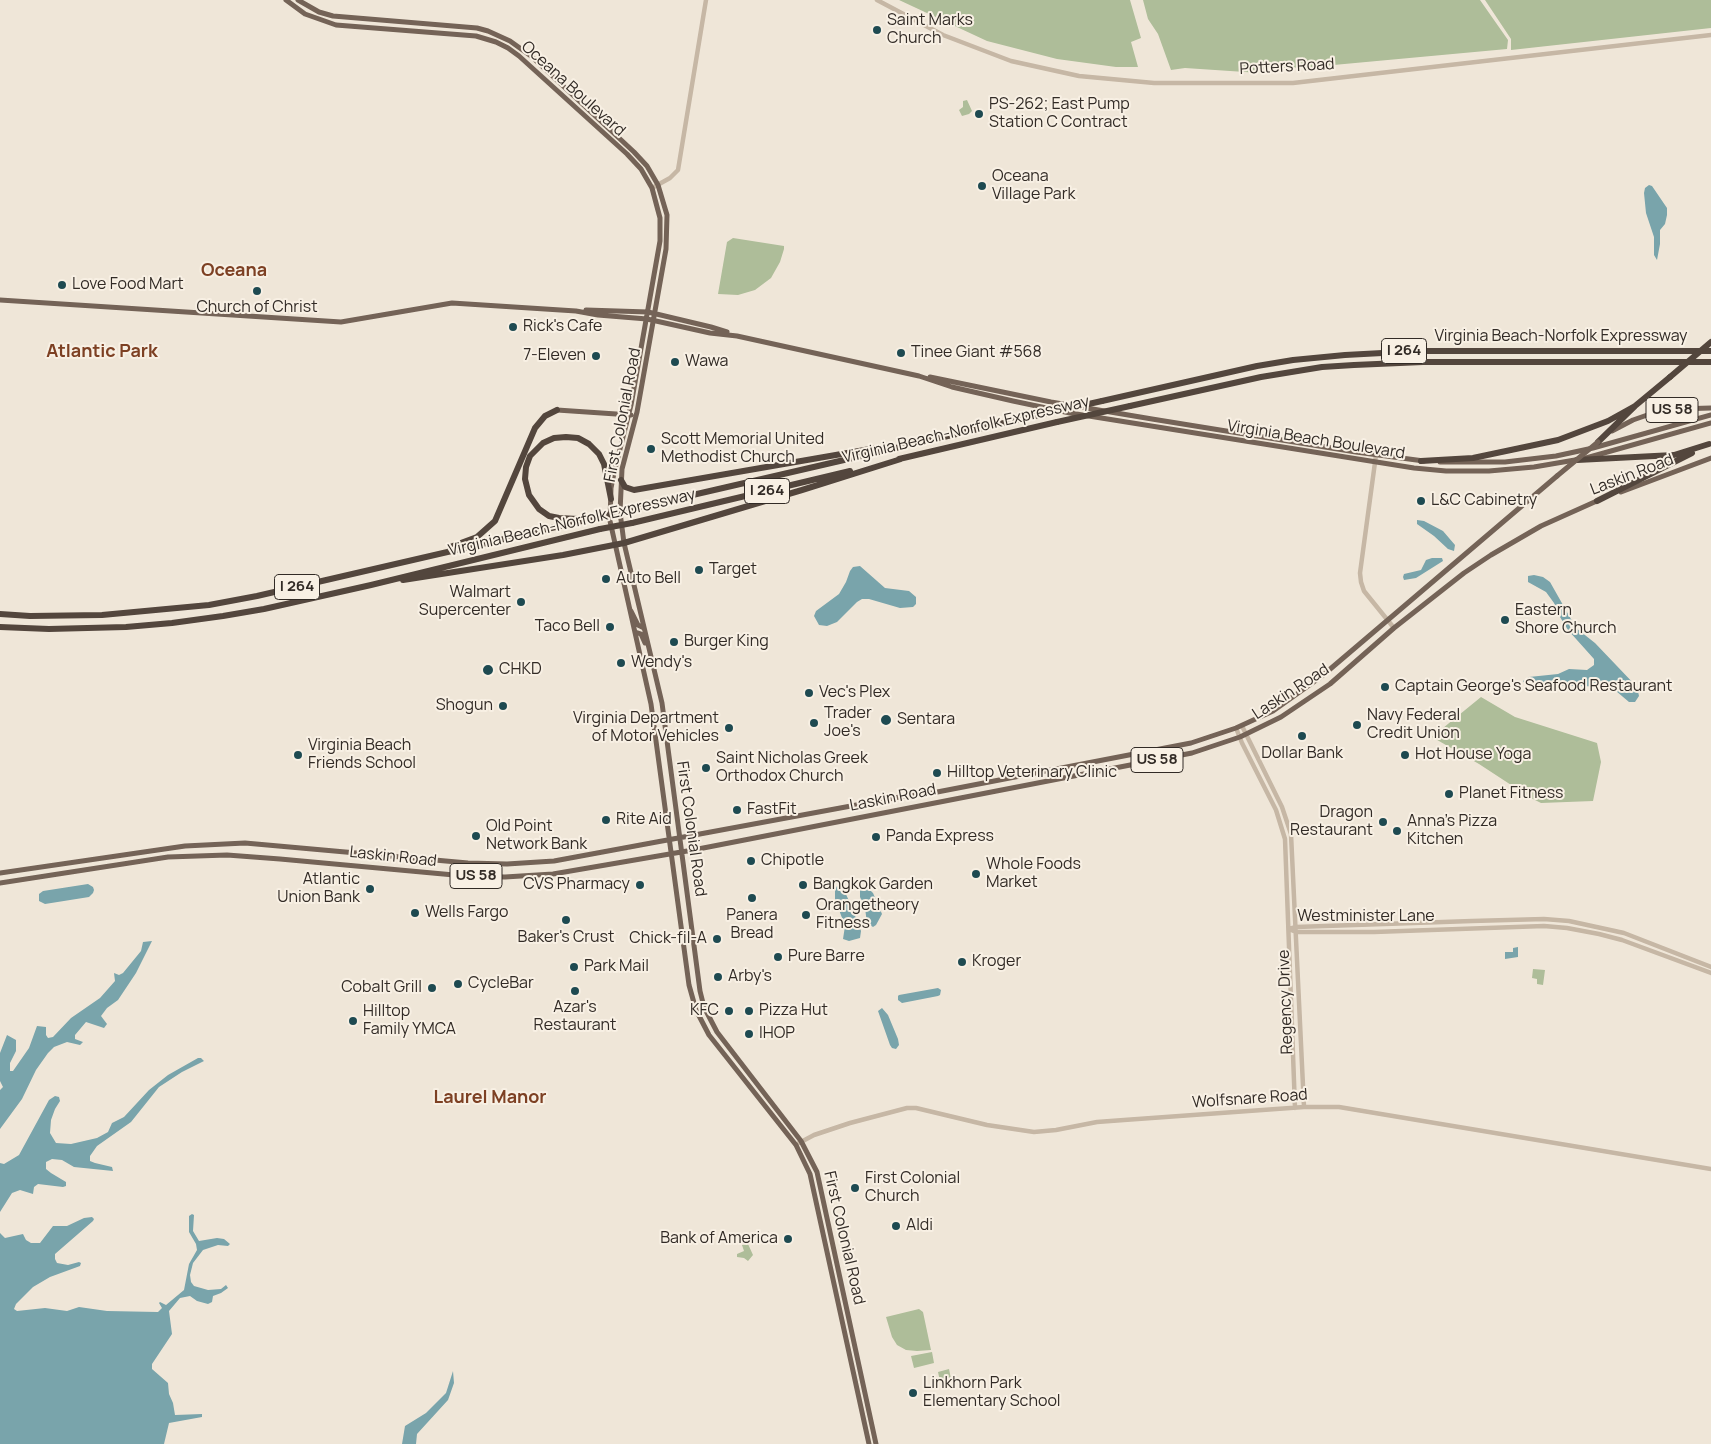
<!DOCTYPE html>
<html>
<head>
<meta charset="utf-8">
<style>
  body { margin:0 }
  canvas { display:block; background:#efe6d8 }
</style>
</head>
<body>
<canvas width="1711" height="1444"></canvas>
<script>
const ctx = document.querySelector('canvas').getContext('2d');
ctx.lineJoin = 'round';
function paint(path, color) {
  ctx.fillStyle = color;
  ctx.fill(path, 'evenodd');
}
function poly(rows) {
  const path = new Path2D();
  for (const r of rows) {
    path.moveTo(r[0], r[1]);
    for (let i = 2; i < r.length; i += 2) path.lineTo(r[i], r[i + 1]);
  }
  return path;
}
function trace(path, color, width, dash) {
  ctx.strokeStyle = color;
  ctx.lineWidth = width;
  ctx.lineCap = dash ? 'butt' : 'round';
  ctx.setLineDash(dash || []);
  ctx.stroke(path);
}
function write(font, color, halo, rows, align = 'center') {
  ctx.font = font + ' Manrope,sans-serif';
  ctx.lineWidth = 4;
  ctx.setLineDash([]);
  ctx.textBaseline = 'middle';
  ctx.strokeStyle = halo;
  ctx.fillStyle = color;
  for (const [text, x, y, turn = 0] of rows) {
    ctx.save();
    ctx.translate(x, y);
    ctx.rotate((+turn || 0) * Math.PI / 180);
    ctx.textAlign = isNaN(turn) ? turn : align;
    if (halo) ctx.strokeText(text, 0, 0);
    ctx.fillText(text, 0, 0);
    ctx.restore();
  }
}
paint(poly([
  [899,0,1130,0,1141,38,1131,42,1138,67,1116,67,1057,59,987,41],
  [1143,0,1480,0,1508,40,1507,49,1301,68,1288,67,1260,73,1185,68,1171,70,1158,34,1148,19],
  [1485,0,1711,0,1711,28,1511,50,1511,39],
  [967,100,972,111,969,114,962,116,959,110,963,107,963,101],
  [733,238,784,246,784,249,780,262,771,278,755,290,738,295,718,294,727,242],
  [1481,697,1515,717,1597,743,1601,762,1593,801,1541,803,1531,798,1479,764,1432,737],
  [1533,969,1545,970,1543,985,1537,984,1537,979,1532,978],
  [748,1244,753,1255,748,1261,744,1258,737,1257,737,1254,744,1251,742,1245],
  [919,1309,923,1312,931,1350,917,1351,906,1350,897,1345,892,1337,886,1317],
  [932,1352,934,1363,914,1368,911,1356],
  [949,1369,951,1379,940,1381,938,1372]
]), '#aebd99');
paint(poly([
  [1649,185,1652,186,1667,208,1667,215,1665,224,1660,230,1660,244,1657,260,1654,255,1654,237,1646,213,1644,193,1645,188],
  [1417,520,1424,521,1443,531,1455,545,1454,551,1448,549,1434,536,1417,524],
  [1432,558,1442,558,1443,561,1416,578,1404,580,1403,577,1404,574,1421,570,1426,560],
  [860,566,885,588,909,591,916,597,916,604,913,607,900,608,869,599,862,599,857,602,837,622,827,626,819,625,814,616,816,611,839,594,846,582,850,571,853,567],
  [1534,575,1543,577,1550,582,1576,628,1595,643,1637,687,1639,696,1635,702,1629,702,1616,691,1606,687,1525,684,1523,681,1529,677,1558,674,1569,669,1587,670,1594,665,1594,659,1568,630,1560,617,1554,603,1546,592,1528,582,1528,576],
  [88,884,93,887,94,890,93,893,89,897,45,904,39,901,39,894,43,891],
  [837,886,844,890,850,903,861,931,860,938,849,941,843,939,845,926,835,899,835,890],
  [863,887,867,887,873,893,882,914,876,925,873,927,867,923,865,908,860,897,860,889],
  [152,941,136,973,118,1000,107,1008,101,1016,107,1024,104,1028,86,1022,75,1035,75,1039,83,1042,80,1045,67,1042,54,1047,48,1053,36,1070,22,1099,0,1129,0,1090,3,1087,0,1081,0,1053,7,1035,16,1040,16,1051,10,1063,10,1071,13,1071,29,1048,37,1026,46,1027,46,1035,48,1038,53,1037,71,1018,100,998,115,981,114,973,119,975,123,973,141,951,143,942],
  [1518,947,1518,957,1505,959,1505,952,1513,952,1513,948],
  [938,988,941,990,940,995,938,996,902,1003,898,1000,898,996,899,995],
  [882,1008,888,1015,898,1039,899,1045,896,1049,892,1048,890,1045,878,1011],
  [198,1058,201,1058,204,1061,182,1072,159,1087,131,1122,97,1146,90,1156,90,1161,95,1163,112,1167,113,1171,74,1167,62,1160,52,1159,46,1162,46,1169,51,1173,66,1182,66,1186,63,1187,38,1184,34,1187,33,1194,20,1190,12,1193,0,1212,0,1163,4,1164,19,1155,49,1100,55,1096,59,1097,60,1101,55,1109,51,1120,50,1133,56,1143,71,1144,97,1138,108,1132,112,1123,124,1117,149,1090,168,1075],
  [192,1214,194,1215,193,1231,199,1241,217,1238,224,1239,230,1244,228,1246,218,1245,203,1250,193,1263,190,1275,191,1282,194,1286,208,1290,221,1289,226,1285,228,1288,221,1293,213,1296,212,1302,208,1304,197,1301,190,1296,180,1298,169,1311,172,1334,152,1364,152,1369,168,1383,169,1394,173,1403,175,1415,202,1414,202,1417,169,1423,164,1444,0,1444,0,1233,5,1238,23,1234,26,1240,31,1243,40,1243,53,1226,67,1226,84,1218,92,1217,94,1219,93,1221,55,1254,55,1259,57,1263,68,1265,79,1262,81,1263,80,1266,50,1277,33,1287,16,1304,14,1309,17,1311,45,1308,67,1311,79,1307,107,1311,158,1312,162,1308,159,1303,160,1302,166,1305,184,1290,189,1264,197,1250,196,1244,189,1232,189,1216],
  [453,1371,454,1383,448,1400,417,1434,416,1444,402,1444,405,1426,426,1413,446,1393]
]), '#79a4ab');
trace(poly([
  [877,0,943,35,1011,61,1079,76,1154,83,1293,83,1711,35],
  [652,188,670,178,678,170,706,0],
  [1376,455,1360,573,1361,582,1364,591,1394,628],
  [1242,726,1282,807,1291,834,1304,1107],
  [1236,728,1242,743,1276,810,1285,839,1295,1108],
  [1289,929,1296,932,1374,932,1544,926,1567,928,1599,934,1622,940,1711,973],
  [1289,929,1296,927,1472,921,1544,919,1569,921,1624,933,1711,967],
  [799,1143,814,1135,850,1123,907,1108,916,1108,987,1125,1034,1132,1056,1130,1097,1122,1124,1120,1304,1107,1339,1107,1711,1169]
]), '#c6b7a5', 4.5);
trace(poly([
  [286,0,305,14,336,25,476,36,496,42,508,48,519,56,627,154,641,169,652,188,660,218,660,241,631,405,614,473,611,488,610,521,651,704,689,985,696,1010,709,1035,796,1145,810,1174,869,1444],
  [298,0,319,12,333,16,477,28,488,31,510,41,531,56,634,152,647,166,658,185,667,215,666,249,637,412,622,469,620,512,624,543,662,703,700,991,704,1007,717,1032,801,1141,817,1172,876,1444],
  [0,300,341,322,452,303,576,311,598,315,647,319,710,333,737,336,919,376,952,387,1013,401,1070,413,1414,468,1446,471,1489,471,1534,467,1575,460],
  [586,310,648,312,711,327,727,332],
  [930,377,1051,402,1152,419,1356,452,1424,461],
  [557,410,631,415],
  [1612,431,1633,420,1653,413,1677,409,1711,408],
  [1586,458,1711,423],
  [1440,462,1505,462,1556,456,1593,448,1711,415],
  [1621,492,1711,458],
  [631,611,638,625,644,628],
  [635,632,641,634,645,643],
  [0,873,185,846,245,843,468,863,507,864,554,861,905,796,932,793,1191,743,1236,728,1273,711,1322,676,1557,476],
  [0,883,168,857,227,855,280,859,465,876,505,877,553,874,693,850,1192,753,1240,737,1281,717,1330,684,1394,628,1464,573,1491,555,1541,526,1599,500]
]), '#746357', 5);
trace(poly([
  [1102,401,1257,366,1293,360,1345,355,1420,351,1711,351],
  [1130,406,1261,377,1322,367,1354,365,1423,362,1711,362],
  [1598,442,1635,406,1670,377],
  [899,459,1057,422],
  [1577,460,1674,455,1709,444],
  [1421,461,1473,458,1558,440,1608,421,1635,406],
  [621,480,625,487,634,490,876,448],
  [1597,501,1692,453],
  [632,509,1030,417],
  [578,519,559,518,549,516,539,509,529,495,525,479,526,467,530,456,543,443,554,438,566,437,578,438,589,444,599,454,604,464,611,499],
  [632,523,850,471],
  [450,547,477,537,495,521,535,428,545,416,557,410],
  [403,580,563,555,624,543,802,490,901,459],
  [0,614,30,616,102,615,209,605,257,596,599,517],
  [0,627,49,629,126,627,172,623,223,616,264,609,371,585,600,529]
]), '#53463d', 6);
trace(poly([
  [1557,476,1598,442]
]), '#746357', 5);
trace(poly([
  [1670,377,1711,342],
  [1030,417,1102,401],
  [1057,422,1130,406],
  [599,517,632,509],
  [600,529,632,523]
]), '#53463d', 6);
for (const [x, y, r, color] of [
  [877,30,5,"#1e4a51"],
  [979,114,5,"#1e4a51"],
  [982,186,5,"#1e4a51"],
  [62,285,5,"#1e4a51"],
  [257,291,5,"#1e4a51"],
  [513,327,5,"#1e4a51"],
  [901,353,5,"#1e4a51"],
  [596,356,5,"#1e4a51"],
  [675,362,5,"#1e4a51"],
  [651,449,5,"#1e4a51"],
  [1421,501,5,"#1e4a51"],
  [699,570,5,"#1e4a51"],
  [606,579,5,"#1e4a51"],
  [521,602,5,"#1e4a51"],
  [1505,620,5,"#1e4a51"],
  [610,627,5,"#1e4a51"],
  [674,642,5,"#1e4a51"],
  [621,663,5,"#1e4a51"],
  [488,670,6,"#1e4a51"],
  [1385,687,5,"#1e4a51"],
  [809,693,5,"#1e4a51"],
  [503,706,5,"#1e4a51"],
  [886,720,6,"#1e4a51"],
  [814,723,5,"#1e4a51"],
  [1357,725,5,"#1e4a51"],
  [729,728,5,"#1e4a51"],
  [1302,736,5,"#1e4a51"],
  [298,755,5,"#1e4a51"],
  [1405,755,5,"#1e4a51"],
  [706,768,5,"#1e4a51"],
  [937,773,5,"#1e4a51"],
  [1449,794,5,"#1e4a51"],
  [737,810,5,"#1e4a51"],
  [606,820,5,"#1e4a51"],
  [1383,822,5,"#1e4a51"],
  [1397,831,5,"#1e4a51"],
  [476,836,5,"#1e4a51"],
  [876,837,5,"#1e4a51"],
  [751,861,5,"#1e4a51"],
  [976,874,5,"#1e4a51"],
  [640,885,5,"#1e4a51"],
  [803,885,5,"#1e4a51"],
  [370,889,5,"#1e4a51"],
  [752,898,5,"#1e4a51"],
  [415,913,5,"#1e4a51"],
  [806,915,5,"#1e4a51"],
  [566,920,5,"#1e4a51"],
  [717,939,5,"#1e4a51"],
  [778,957,5,"#1e4a51"],
  [962,962,5,"#1e4a51"],
  [574,967,5,"#1e4a51"],
  [718,977,5,"#1e4a51"],
  [458,984,5,"#1e4a51"],
  [432,988,5,"#1e4a51"],
  [575,991,5,"#1e4a51"],
  [729,1011,5,"#1e4a51"],
  [749,1011,5,"#1e4a51"],
  [353,1021,5,"#1e4a51"],
  [749,1034,5,"#1e4a51"],
  [855,1188,5,"#1e4a51"],
  [896,1226,5,"#1e4a51"],
  [788,1239,5,"#1e4a51"],
  [913,1393,5,"#1e4a51"]
]) {
  const dot = new Path2D();
  dot.arc(x, y, r, 0, 2 * Math.PI);
  ctx.fillStyle = color;
  ctx.fill(dot);
  trace(dot, '#f8f0e4', 2);
}
for (const [x, y, w] of [
  [1404,351,45],
  [1672,410,52],
  [767,491,45],
  [297,587,45],
  [1157,760,52],
  [476,876,52]
]) {
  const box = new Path2D();
  box.roundRect(x - w / 2, y - 12.5, w, 25, 4);
  ctx.fillStyle = '#f8f0e4';
  ctx.fill(box);
  trace(box, '#322b26', 1);
}
write('bold 15px', '#322b26', null, [
  ["I 264",1404,351],
  ["US 58",1672,410],
  ["I 264",767,491],
  ["I 264",297,587],
  ["US 58",1157,760],
  ["US 58",476,876]
]);
write('16px', '#322b26', '#f8f0e4', [
  ["Saint Marks",887,21],
  ["Church",887,39],
  ["PS-262; East Pump",989,105],
  ["Station C Contract",989,123],
  ["Oceana",992,177],
  ["Village Park",992,195],
  ["Love Food Mart",72,285],
  ["Church of Christ",257,308,"center"],
  ["Rick's Cafe",523,327],
  ["Tinee Giant #568",911,353],
  ["7-Eleven",586,356,"right"],
  ["Wawa",685,362],
  ["Scott Memorial United",661,440],
  ["Methodist Church",661,458],
  ["L&C Cabinetry",1431,501],
  ["Target",709,570],
  ["Auto Bell",616,579],
  ["Walmart",511,593,"right"],
  ["Supercenter",511,611,"right"],
  ["Eastern",1515,611],
  ["Shore Church",1515,629],
  ["Taco Bell",600,627,"right"],
  ["Burger King",684,642],
  ["Wendy's",631,663],
  ["CHKD",499,670],
  ["Captain George's Seafood Restaurant",1395,687],
  ["Vec's Plex",819,693],
  ["Shogun",493,706,"right"],
  ["Trader",824,714],
  ["Joe's",824,732],
  ["Navy Federal",1367,716],
  ["Credit Union",1367,734],
  ["Virginia Department",719,719,"right"],
  ["of Motor Vehicles",719,737,"right"],
  ["Sentara",897,720],
  ["Virginia Beach",308,746],
  ["Friends School",308,764],
  ["Dollar Bank",1302,754,"center"],
  ["Hot House Yoga",1415,755],
  ["Saint Nicholas Greek",716,759],
  ["Orthodox Church",716,777],
  ["Hilltop Veterinary Clinic",947,773],
  ["Planet Fitness",1459,794],
  ["FastFit",747,810],
  ["Dragon",1373,813,"right"],
  ["Restaurant",1373,831,"right"],
  ["Rite Aid",616,820],
  ["Anna’s Pizza",1407,822],
  ["Kitchen",1407,840],
  ["Old Point",486,827],
  ["Network Bank",486,845],
  ["Panda Express",886,837],
  ["Chipotle",761,861],
  ["Whole Foods",986,865],
  ["Market",986,883],
  ["Atlantic",360,880,"right"],
  ["Union Bank",360,898,"right"],
  ["CVS Pharmacy",630,885,"right"],
  ["Bangkok Garden",813,885],
  ["Orangetheory",816,906],
  ["Fitness",816,924],
  ["Wells Fargo",425,913],
  ["Panera",752,916,"center"],
  ["Bread",752,934,"center"],
  ["Baker's Crust",566,938,"center"],
  ["Chick-fil-A",707,939,"right"],
  ["Pure Barre",788,957],
  ["Kroger",972,962],
  ["Park Mail",584,967],
  ["Arby's",728,977],
  ["CycleBar",468,984],
  ["Cobalt Grill",422,988,"right"],
  ["Azar's",575,1008,"center"],
  ["Restaurant",575,1026,"center"],
  ["KFC",719,1011,"right"],
  ["Pizza Hut",759,1011],
  ["Hilltop",363,1012],
  ["Family YMCA",363,1030],
  ["IHOP",759,1034],
  ["First Colonial",865,1179],
  ["Church",865,1197],
  ["Aldi",906,1226],
  ["Bank of America",778,1239,"right"],
  ["Linkhorn Park",923,1384],
  ["Elementary School",923,1402]
], 'left');
write('16px', '#322b26', '#f8f0e4', [
  ["Potters Road",1287,67,-3],
  ["Oceana Boulevard",573,89,42],
  ["Virginia Beach-Norfolk Expressway",1561,337],
  ["First Colonial Road",623,415,-79],
  ["Virginia Beach-Norfolk Expressway",966,430,-13],
  ["Virginia Beach Boulevard",1316,440,9],
  ["Laskin Road",1632,475,-21],
  ["Virginia Beach-Norfolk Expressway",572,523,-13],
  ["Laskin Road",1291,692,-33],
  ["Laskin Road",893,798,-11],
  ["First Colonial Road",691,829,82],
  ["Laskin Road",393,857,6],
  ["Westminister Lane",1366,917],
  ["Regency Drive",1286,1002,-92],
  ["Wolfsnare Road",1250,1099,-4],
  ["First Colonial Road",844,1238,77]
]);
write('bold 18px', '#7d4023', '#f8f0e4', [
  ["Oceana",234,271],
  ["Atlantic Park",102,352],
  ["Laurel Manor",490,1098]
]);
</script>
</body>
</html>
